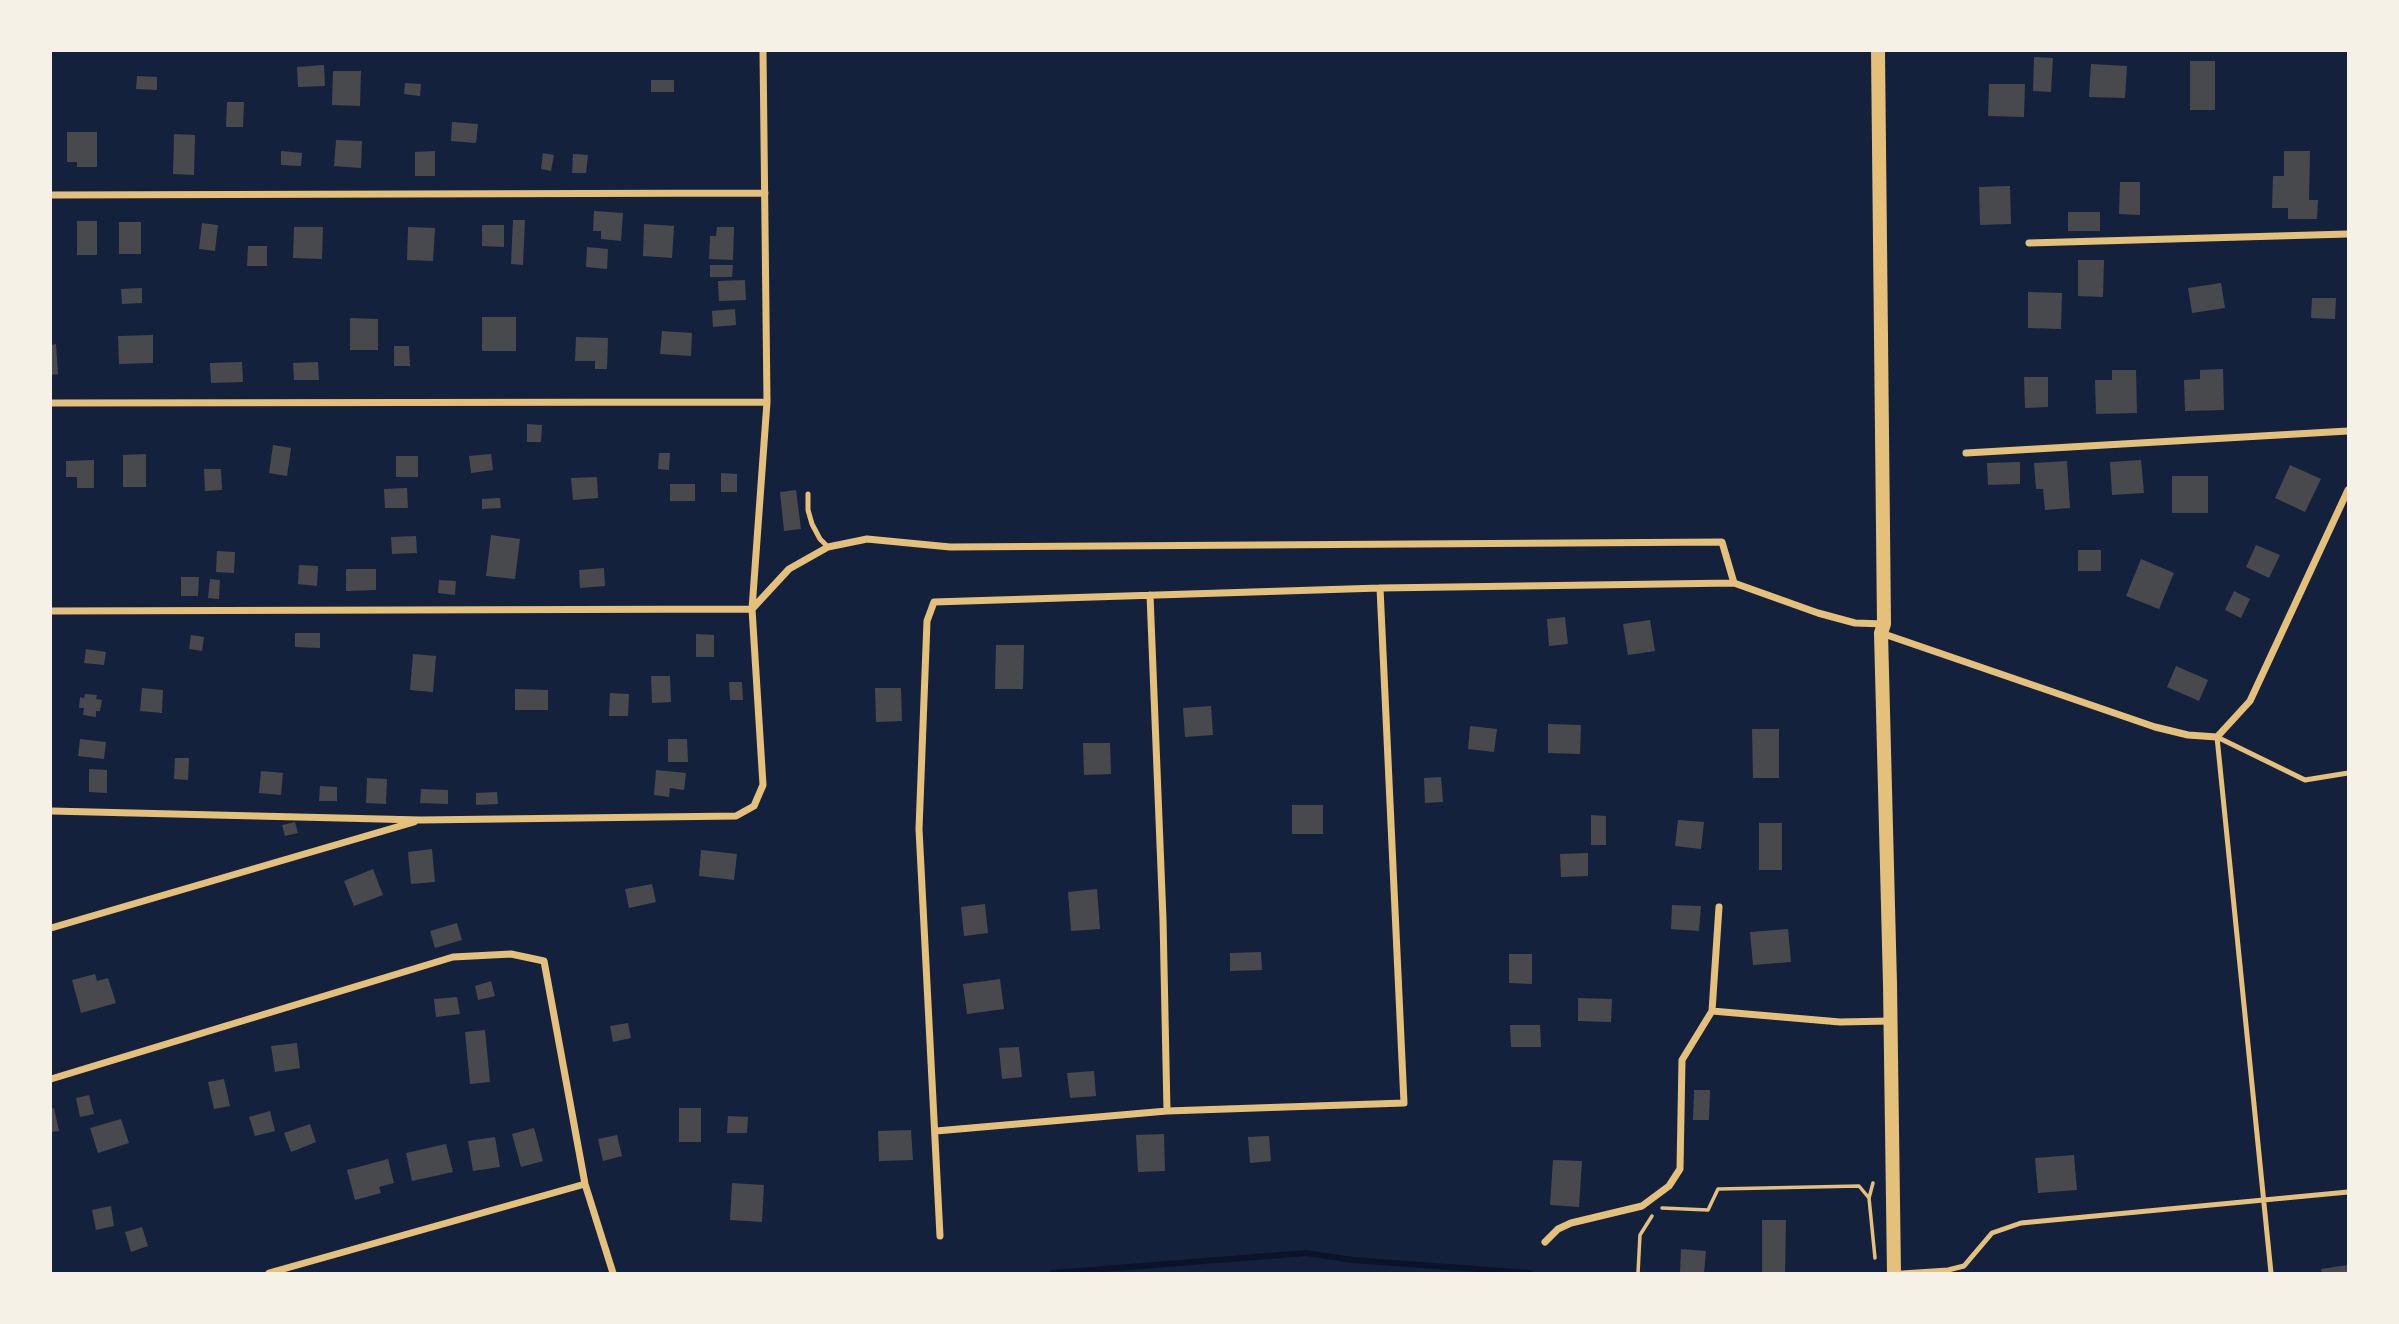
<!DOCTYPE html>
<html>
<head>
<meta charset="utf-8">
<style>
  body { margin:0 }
  #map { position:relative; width:2399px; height:1324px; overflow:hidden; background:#14213d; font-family:"Nunito Sans",sans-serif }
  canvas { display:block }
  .frame { position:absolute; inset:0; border:52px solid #f6f1e7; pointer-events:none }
</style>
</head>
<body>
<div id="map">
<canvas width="2399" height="1324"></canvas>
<div class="frame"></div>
</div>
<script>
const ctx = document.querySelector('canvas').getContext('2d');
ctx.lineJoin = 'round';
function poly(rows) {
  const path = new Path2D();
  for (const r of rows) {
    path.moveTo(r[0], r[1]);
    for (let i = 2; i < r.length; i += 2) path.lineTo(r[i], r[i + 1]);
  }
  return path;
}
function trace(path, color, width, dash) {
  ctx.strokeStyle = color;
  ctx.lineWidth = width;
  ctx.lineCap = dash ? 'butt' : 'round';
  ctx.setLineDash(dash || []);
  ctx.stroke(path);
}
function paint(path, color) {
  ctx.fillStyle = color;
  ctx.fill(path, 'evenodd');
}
trace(poly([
  [1053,1273,1306,1253,1353,1260,1530,1273]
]), '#0b132b', 6);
paint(poly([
  [2034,57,2053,58,2051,92,2033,91],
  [2190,61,2215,61,2215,110,2190,110],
  [2091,64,2127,66,2125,98,2089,97],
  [324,65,325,86,298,87,297,67],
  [333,71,361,71,360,106,332,105],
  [137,76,157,77,157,90,136,89],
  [651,80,674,80,674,92,651,92],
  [405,83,421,84,420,96,404,94],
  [1989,84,2025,84,2024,117,1988,116],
  [227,102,244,102,243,127,226,127],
  [452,122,478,124,476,143,451,141],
  [67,132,97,132,97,167,77,167,77,162,67,162],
  [174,134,195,135,194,175,173,174],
  [336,140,362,141,361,168,334,166],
  [281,151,302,153,301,166,281,165],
  [435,151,435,176,415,176,415,152],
  [2284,151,2310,151,2309,200,2318,200,2317,219,2288,219,2288,208,2272,208,2273,176,2284,176],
  [543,153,554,155,551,171,541,169],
  [573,154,588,155,586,173,572,173],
  [2120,182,2140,182,2140,215,2119,214],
  [2010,186,2011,224,1980,225,1979,187],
  [594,211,623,213,621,241,601,239,601,231,593,231],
  [2068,212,2100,212,2100,231,2068,231],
  [513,220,525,220,523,265,511,264],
  [77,221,97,221,97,255,77,255],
  [119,222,141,222,141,254,119,254],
  [202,223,218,225,215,251,199,249],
  [644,224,674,226,672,258,643,256],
  [482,225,504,225,504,247,482,246],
  [294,227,323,227,322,259,293,258],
  [408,227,435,228,433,261,407,260],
  [717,227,734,227,733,260,709,259,710,236,716,236],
  [248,246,267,246,267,266,247,266],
  [587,247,608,249,607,269,586,267],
  [2078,260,2104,260,2103,297,2078,296],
  [710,265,733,265,732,277,710,277],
  [745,280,746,300,719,301,718,281],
  [2221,283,2225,308,2192,313,2188,288],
  [142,288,142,303,122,304,121,289],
  [2028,292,2062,293,2061,329,2028,328],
  [2312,298,2336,298,2335,319,2311,318],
  [735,309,736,325,713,327,712,311],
  [482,317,516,317,516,351,482,351],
  [350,318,378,319,378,350,350,350],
  [662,331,692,333,691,356,660,354],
  [153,335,153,363,119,364,118,336],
  [576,337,608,338,607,369,595,369,595,361,575,361],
  [56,344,58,374,51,375,51,345],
  [394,346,409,346,410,366,394,366],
  [242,362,243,382,211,383,210,363],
  [318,362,319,380,294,380,293,363],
  [2223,369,2224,410,2185,411,2184,380,2200,379,2200,370],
  [2112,370,2136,370,2137,413,2096,414,2095,380,2112,380],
  [2024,377,2048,377,2048,407,2025,408],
  [527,424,542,425,541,442,527,442],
  [273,445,291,448,287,476,269,473],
  [659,453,670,453,669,470,658,469],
  [146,454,146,487,123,487,123,455],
  [491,454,493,470,471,473,469,456],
  [396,456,418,456,418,477,396,477],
  [94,460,94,488,77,488,77,477,66,477,66,461],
  [2141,460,2144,493,2112,495,2110,462],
  [2067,461,2070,508,2045,510,2043,489,2036,489,2034,463],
  [2020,462,2020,484,1988,485,1987,463],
  [2290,465,2321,479,2305,512,2275,498],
  [204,469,221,469,222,490,205,491],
  [721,473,737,474,737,492,721,492],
  [2172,476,2208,476,2208,513,2172,513],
  [597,477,598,498,573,500,571,478],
  [670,484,695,484,695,501,670,501],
  [407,488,408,508,385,508,384,489],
  [796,490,801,529,784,531,780,492],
  [500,498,501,508,482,509,482,499],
  [491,535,520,539,515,579,486,576],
  [416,536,417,553,392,554,391,537],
  [2256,545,2280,555,2269,578,2246,567],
  [2078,550,2101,550,2101,571,2078,571],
  [217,551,235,552,234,573,216,572],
  [2141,559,2174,573,2159,609,2126,596],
  [299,565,318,566,317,586,298,584],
  [604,568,605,586,580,588,579,570],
  [346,569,376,569,376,590,346,591],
  [181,577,199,577,198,596,181,596],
  [210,579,220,580,219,599,208,598],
  [439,580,456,581,455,595,438,593],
  [2234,591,2250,599,2241,618,2225,610],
  [1565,617,1568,644,1549,646,1547,619],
  [1650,620,1655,651,1628,655,1623,624],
  [295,633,320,633,320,648,295,647],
  [696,634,714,635,714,657,696,657],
  [191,635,204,637,202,651,189,649],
  [996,645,1024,645,1023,689,995,689],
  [86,649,106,652,104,665,84,663],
  [413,654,436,656,433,692,410,690],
  [2176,666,2208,680,2199,701,2167,687],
  [651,676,670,676,671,702,652,703],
  [729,682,742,682,743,700,730,700],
  [142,688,163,690,162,713,140,711],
  [875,688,901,688,902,721,876,722],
  [515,689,548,690,548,710,515,710],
  [610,693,629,694,628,716,609,716],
  [85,694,97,695,96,699,102,700,100,711,96,711,96,717,83,715,84,708,79,708,80,697,84,698],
  [1211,706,1213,735,1185,737,1183,708],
  [1548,724,1581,725,1580,754,1548,753],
  [1470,726,1497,729,1494,752,1468,749],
  [1752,729,1779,729,1779,778,1753,778],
  [80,739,106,742,104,759,78,756],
  [668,739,687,739,688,762,668,762],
  [1083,743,1110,743,1111,774,1084,775],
  [175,758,189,758,188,780,174,779],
  [89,769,107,770,107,793,89,792],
  [656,770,686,773,684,790,670,788,669,797,654,795],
  [261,771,283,773,281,795,259,793],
  [1441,777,1443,802,1425,803,1424,778],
  [367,778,387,779,386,804,366,803],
  [320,786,337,787,337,801,319,801],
  [421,789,448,790,448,804,420,803],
  [497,792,498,804,476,805,476,793],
  [1292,805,1323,805,1323,834,1292,834],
  [1591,815,1606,816,1606,845,1591,845],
  [1678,820,1704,822,1701,849,1675,846],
  [295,822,298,833,285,836,282,825],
  [1759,823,1782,823,1782,870,1759,870],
  [432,849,435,882,411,884,408,852],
  [701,850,737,854,734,880,699,876],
  [1588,853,1588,876,1561,877,1560,854],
  [373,869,383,895,354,906,344,881],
  [652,884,656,902,629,908,625,889],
  [1097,889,1100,929,1071,931,1068,892],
  [985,904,988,933,964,936,961,907],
  [1672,905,1701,906,1699,931,1671,929],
  [457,923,462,940,435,948,430,931],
  [1788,929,1791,962,1753,965,1750,932],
  [1261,952,1262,970,1230,971,1230,953],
  [1509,954,1532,954,1532,984,1509,983],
  [95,974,97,981,108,978,116,1003,81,1013,72,980],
  [1000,979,1004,1009,967,1014,963,984],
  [491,981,495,996,478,1000,475,986],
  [457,997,460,1014,436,1017,434,999],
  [1578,998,1612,999,1611,1022,1578,1021],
  [628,1023,631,1038,613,1042,610,1026],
  [1510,1025,1540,1025,1541,1047,1511,1047],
  [485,1030,490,1082,470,1084,465,1032],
  [297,1043,300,1068,275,1072,271,1046],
  [1019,1047,1022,1077,1002,1079,999,1048],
  [1094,1071,1096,1096,1070,1098,1067,1073],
  [224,1079,230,1106,214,1109,208,1082],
  [1694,1090,1710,1090,1709,1120,1693,1120],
  [89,1095,94,1114,80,1117,76,1098],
  [54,1108,59,1131,51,1132,51,1109],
  [679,1108,701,1108,701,1142,679,1142],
  [270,1111,275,1131,255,1136,249,1117],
  [728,1116,748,1117,747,1133,727,1133],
  [121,1119,129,1143,98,1153,90,1128],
  [310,1124,316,1142,291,1152,284,1133],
  [534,1128,543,1161,521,1167,512,1134],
  [911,1130,913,1160,879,1161,878,1131],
  [1164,1134,1165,1171,1138,1172,1136,1135],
  [617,1135,622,1156,603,1161,598,1139],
  [1269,1136,1271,1161,1250,1163,1248,1137],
  [495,1137,500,1167,473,1171,468,1141],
  [446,1144,453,1172,412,1181,406,1153],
  [2074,1155,2077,1190,2038,1193,2035,1158],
  [388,1159,394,1183,379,1187,381,1193,355,1200,347,1170],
  [1553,1160,1582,1161,1579,1207,1550,1205],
  [732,1183,764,1185,762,1222,730,1220],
  [111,1206,114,1226,96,1230,92,1210],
  [1762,1220,1786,1220,1785,1273,1762,1273],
  [142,1227,148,1246,131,1252,125,1232],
  [1681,1249,1706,1251,1704,1273,1680,1273],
  [2348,1265,2348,1273,2322,1273,2321,1269]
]), '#48494c');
trace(poly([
  [1869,1198,1873,1183],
  [1662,1208,1708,1210,1718,1189,1859,1186,1869,1198,1875,1258],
  [1638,1273,1640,1235,1652,1216]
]), '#e5c07b', 3.5);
trace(poly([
  [808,494,808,510,812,524,820,539,828,547],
  [1902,1273,1948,1270,1964,1266,1992,1233,2021,1223,2348,1192],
  [2271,1273,2217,737,2305,780,2348,773]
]), '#e5c07b', 5);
trace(poly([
  [51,195,765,193],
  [2029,243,2348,234],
  [51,403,767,402],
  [1966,453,2348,431],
  [1150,595,1163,919,1167,1111],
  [51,611,752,609,789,569,828,547,867,539,950,547,1722,542,1734,583,1818,613,1855,623,1884,624],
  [1881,633,2155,727,2188,735,2217,737,2250,701,2348,490],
  [51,811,421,820,736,816,754,806,763,785,752,609,767,402,763,51],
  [51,928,414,822],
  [1712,1011,1840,1022,1890,1021],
  [51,1079,453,957,511,954,544,961,585,1184,613,1273],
  [936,1131,1167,1111,1404,1103,1380,588],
  [940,1236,919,829,927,621,934,602,1380,588,1734,583],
  [1545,1242,1558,1229,1571,1223,1642,1206,1669,1186,1680,1169,1682,1060,1712,1011,1719,907],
  [269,1273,585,1184]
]), '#e5c07b', 7);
trace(poly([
  [1878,51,1884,624,1881,633,1890,984,1894,1273]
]), '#e5c07b', 14);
</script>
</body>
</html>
